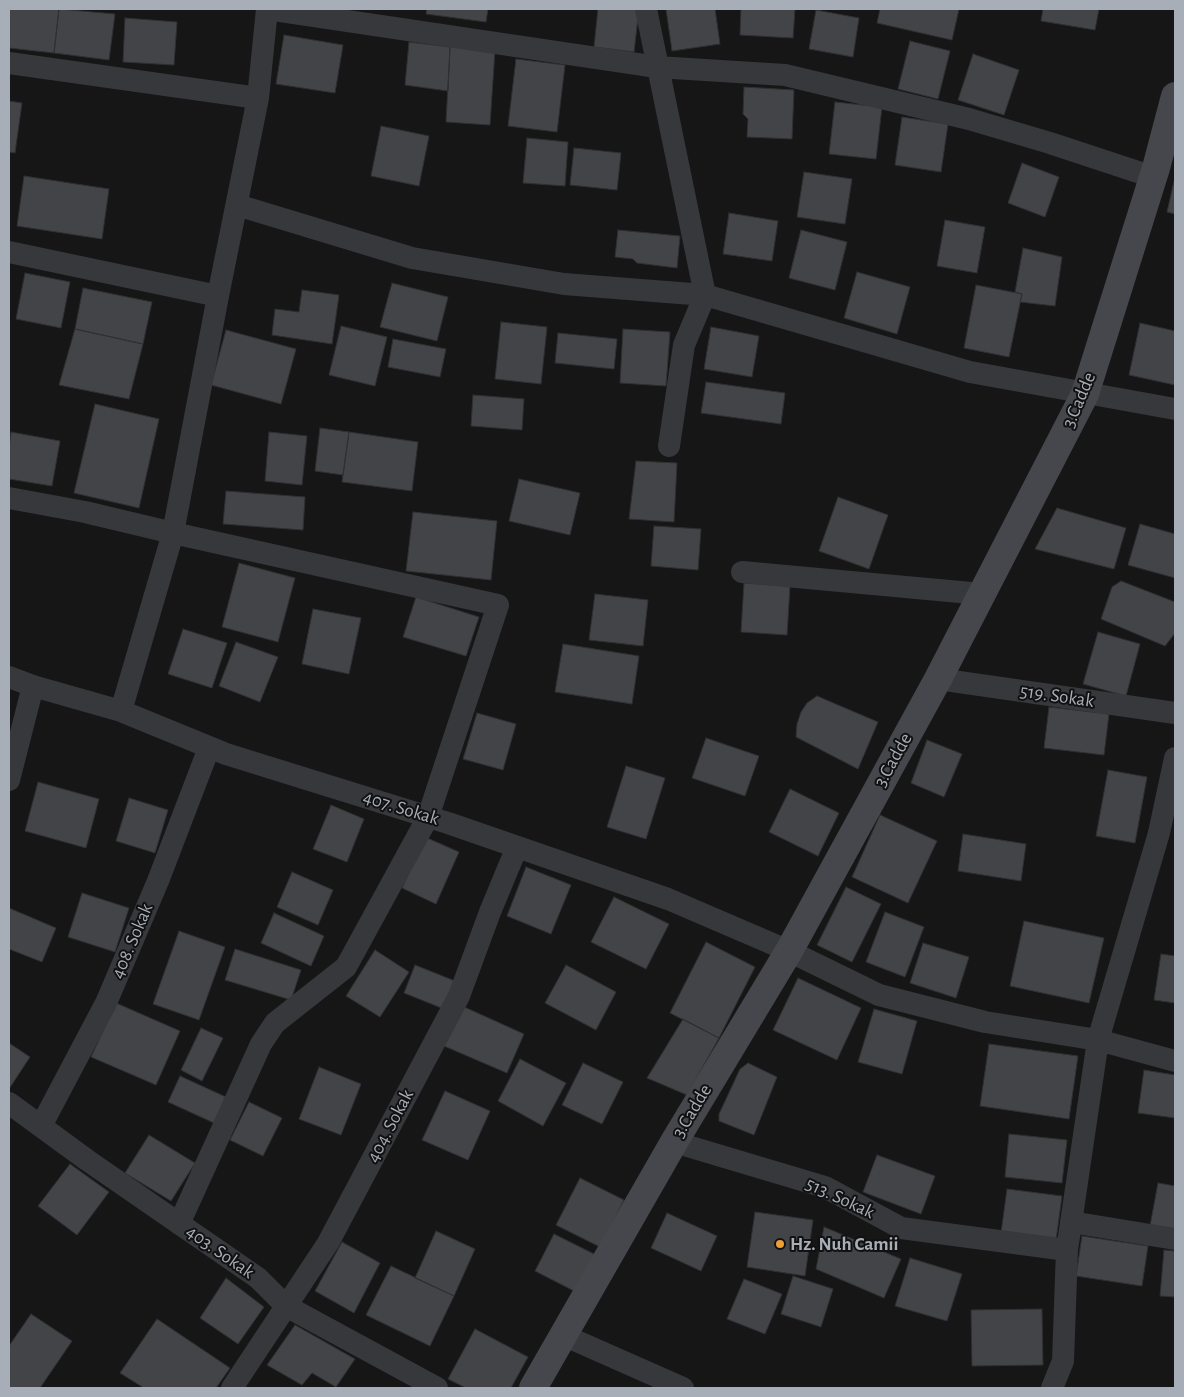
<!DOCTYPE html>
<html>
<head>
<meta charset="utf-8">
<style>
  body { margin:0 }
  #map { position:relative; width:1184px; height:1397px; overflow:hidden; background:#161617; font-family:"Alegreya Sans",sans-serif }
  canvas { display:block }
  .frame { position:absolute; inset:0; border:10px solid #a8aeb7; pointer-events:none }
</style>
</head>
<body>
<div id="map">
<canvas width="1184" height="1397"></canvas>
<div class="frame"></div>
</div>
<script>
const ctx = document.querySelector('canvas').getContext('2d');
ctx.lineJoin = 'round';
function paint(path, color) {
  ctx.fillStyle = color;
  ctx.fill(path, 'evenodd');
}
function poly(rows) {
  const path = new Path2D();
  for (const r of rows) {
    path.moveTo(r[0], r[1]);
    for (let i = 2; i < r.length; i += 2) path.lineTo(r[i], r[i + 1]);
  }
  return path;
}
function trace(path, color, width, dash) {
  ctx.strokeStyle = color;
  ctx.lineWidth = width;
  ctx.lineCap = dash ? 'butt' : 'round';
  ctx.setLineDash(dash || []);
  ctx.stroke(path);
}
function write(font, color, halo, rows, align = 'center') {
  ctx.font = font + ' "Alegreya Sans",sans-serif';
  ctx.lineWidth = 4;
  ctx.setLineDash([]);
  ctx.textBaseline = 'middle';
  ctx.strokeStyle = halo;
  ctx.fillStyle = color;
  for (const [text, x, y, turn = 0] of rows) {
    ctx.save();
    ctx.translate(x, y);
    ctx.rotate((+turn || 0) * Math.PI / 180);
    ctx.textAlign = isNaN(turn) ? turn : align;
    if (halo) ctx.strokeText(text, 0, 0);
    ctx.fillText(text, 0, 0);
    ctx.restore();
  }
}
const building = poly([
  [9,9,59,9,54,53,9,48,9,9],
  [59,9,115,14,109,60,54,53,59,9],
  [427,9,488,9,486,22,426,14,427,9],
  [598,9,639,9,634,52,594,47,598,9],
  [666,9,715,9,720,44,672,51,666,9],
  [741,9,795,9,793,38,740,35,741,9],
  [880,9,959,9,952,40,877,23,880,9],
  [1043,9,1099,9,1095,30,1041,21,1043,9],
  [816,10,859,18,853,57,809,49,816,10],
  [125,18,177,22,174,65,123,62,125,18],
  [284,35,343,45,335,93,276,84,284,35],
  [910,41,950,51,938,99,898,89,910,41],
  [409,42,450,47,448,91,405,85,409,42],
  [450,47,495,50,490,125,446,122,450,47],
  [973,54,1019,70,1004,115,958,100,973,54],
  [516,59,565,65,557,132,508,126,516,59],
  [744,87,794,90,792,139,747,137,748,119,743,114,744,87],
  [9,101,22,103,15,153,9,152,9,101],
  [835,102,882,107,876,159,829,154,835,102],
  [902,117,948,124,941,172,895,165,902,117],
  [381,126,429,136,419,186,371,176,381,126],
  [527,138,568,142,565,186,523,183,527,138],
  [574,148,621,153,617,190,570,185,574,148],
  [1022,163,1059,177,1045,217,1008,203,1022,163],
  [804,172,852,179,845,224,797,217,804,172],
  [24,176,109,189,102,239,17,226,24,176],
  [1175,177,1175,214,1167,212,1175,177],
  [729,213,778,221,772,261,723,254,729,213],
  [945,220,985,227,977,273,937,266,945,220],
  [618,230,680,236,677,268,637,263,633,259,615,257,618,230],
  [801,230,847,242,835,290,789,278,801,230],
  [1023,248,1062,257,1055,306,1020,302,1022,294,1015,292,1023,248],
  [857,272,910,287,897,334,844,318,857,272],
  [25,273,70,282,61,328,16,319,25,273],
  [392,283,448,297,437,341,380,327,392,283],
  [976,285,1022,294,1009,357,964,348,976,285],
  [83,288,152,302,143,344,75,329,83,288],
  [302,290,339,295,332,344,272,335,275,309,299,312,302,290],
  [501,322,547,327,541,384,495,379,501,322],
  [1140,323,1175,331,1175,385,1129,375,1140,323],
  [341,326,387,337,375,386,329,375,341,326],
  [711,327,759,336,752,377,704,369,711,327],
  [75,329,143,344,129,399,59,385,75,329],
  [623,329,670,332,666,386,620,383,623,329],
  [226,330,296,349,281,404,211,385,226,330],
  [558,333,617,339,614,369,555,363,558,333],
  [393,339,446,349,440,377,388,367,393,339],
  [706,382,785,393,781,424,701,413,706,382],
  [473,395,524,399,522,430,471,426,473,395],
  [95,404,159,419,139,508,74,493,95,404],
  [320,428,349,432,343,475,315,471,320,428],
  [11,432,60,441,52,486,9,479,9,448,11,432],
  [269,432,307,436,302,485,265,481,269,432],
  [349,432,418,442,412,491,342,482,349,432],
  [636,461,677,463,674,522,629,519,636,461],
  [519,479,580,493,570,535,509,521,519,479],
  [226,491,305,497,303,530,223,524,226,491],
  [838,497,888,515,869,569,819,551,838,497],
  [1057,508,1126,528,1114,569,1035,549,1057,508],
  [413,512,497,521,491,580,406,571,413,512],
  [1140,524,1175,534,1175,578,1128,565,1140,524],
  [654,526,701,529,698,570,651,566,654,526],
  [239,563,295,578,278,642,222,627,239,563],
  [1121,581,1175,602,1175,633,1165,646,1101,619,1112,587,1121,581],
  [744,583,790,586,787,635,741,632,744,583],
  [595,594,648,600,643,646,589,640,595,594],
  [416,597,479,617,466,656,403,637,416,597],
  [313,609,361,618,349,674,302,664,313,609],
  [183,629,227,643,212,688,168,674,183,629],
  [1098,632,1140,644,1126,696,1083,684,1098,632],
  [236,642,278,657,260,702,219,686,236,642],
  [563,644,639,656,632,704,555,692,563,644],
  [817,696,878,722,858,769,796,737,797,724,801,712,807,703,817,696],
  [1049,707,1109,714,1104,755,1044,748,1049,707],
  [477,713,516,724,503,770,463,759,477,713],
  [706,738,759,756,745,796,692,778,706,738],
  [927,740,962,754,944,797,911,783,927,740],
  [626,766,665,778,646,839,607,827,626,766],
  [1108,770,1147,777,1135,843,1096,836,1108,770],
  [38,782,99,799,86,848,25,831,38,782],
  [790,789,839,813,818,856,769,832,790,789],
  [129,798,168,810,155,853,116,841,129,798],
  [331,805,364,819,347,862,313,849,331,805],
  [880,815,937,841,908,903,852,877,880,815],
  [963,834,1026,844,1021,881,958,871,963,834],
  [425,837,459,852,436,904,402,888,425,837],
  [526,867,571,885,551,934,507,916,526,867],
  [292,872,333,890,318,925,277,907,292,872],
  [846,887,881,904,852,962,817,945,846,887],
  [82,893,129,908,115,952,68,937,82,893],
  [614,897,669,924,646,969,591,942,614,897],
  [9,908,56,928,42,962,9,949,9,908],
  [885,912,924,927,905,977,866,962,885,912],
  [274,913,324,936,311,966,261,943,274,913],
  [1024,921,1104,938,1089,1003,1010,986,1024,921],
  [179,931,225,947,199,1020,153,1004,179,931],
  [706,942,755,967,719,1038,670,1013,706,942],
  [923,943,969,957,956,998,910,983,923,943],
  [235,949,301,970,291,1000,225,980,235,949],
  [375,950,409,972,380,1017,346,996,375,950],
  [1161,954,1175,956,1175,1003,1154,1000,1161,954],
  [415,965,455,981,444,1009,404,993,415,965],
  [566,965,616,992,596,1030,545,1003,566,965],
  [798,978,861,1008,837,1060,773,1030,798,978],
  [116,1003,180,1031,156,1085,91,1057,116,1003],
  [462,1006,524,1034,507,1073,444,1046,462,1006],
  [874,1009,917,1021,902,1074,858,1062,874,1009],
  [683,1019,719,1038,687,1095,647,1078,683,1019],
  [201,1028,223,1038,202,1081,181,1070,201,1028],
  [9,1043,30,1057,9,1089,9,1043],
  [989,1044,1078,1056,1069,1119,980,1106,989,1044],
  [520,1059,566,1083,543,1126,498,1101,520,1059],
  [583,1063,623,1082,602,1124,562,1105,583,1063],
  [748,1063,777,1077,754,1135,719,1121,719,1114,740,1069,748,1063],
  [319,1067,361,1084,341,1135,299,1119,319,1067],
  [1144,1070,1175,1075,1175,1118,1138,1113,1144,1070],
  [180,1076,226,1097,214,1123,168,1102,180,1076],
  [445,1091,490,1111,468,1160,422,1140,445,1091],
  [249,1102,282,1118,263,1156,230,1140,249,1102],
  [1009,1134,1067,1140,1062,1183,1005,1177,1009,1134],
  [149,1135,195,1163,171,1201,125,1173,149,1135],
  [877,1155,935,1176,921,1214,863,1192,877,1155],
  [70,1164,109,1192,77,1235,38,1206,70,1164],
  [580,1178,624,1200,600,1247,556,1225,580,1178],
  [1158,1183,1175,1186,1175,1231,1150,1226,1158,1183],
  [1007,1189,1062,1196,1056,1240,1001,1233,1007,1189],
  [755,1212,813,1220,805,1276,747,1267,755,1212],
  [667,1213,717,1236,701,1271,651,1248,667,1213],
  [824,1227,901,1259,884,1298,816,1269,824,1227],
  [436,1231,475,1249,454,1296,415,1278,436,1231],
  [554,1234,594,1254,576,1292,535,1271,554,1234],
  [1082,1236,1148,1246,1142,1286,1076,1276,1082,1236],
  [342,1242,380,1263,354,1313,315,1291,342,1242],
  [1164,1250,1175,1251,1175,1297,1160,1296,1164,1250],
  [910,1258,962,1274,947,1321,895,1306,910,1258],
  [391,1266,454,1296,430,1346,366,1315,391,1266],
  [793,1276,833,1289,821,1327,781,1314,793,1276],
  [226,1278,264,1307,238,1344,200,1318,226,1278],
  [744,1279,782,1294,765,1334,727,1319,744,1279],
  [1042,1309,1043,1365,972,1366,971,1310,1042,1309],
  [31,1314,72,1341,40,1388,10,1388,9,1387,9,1346,31,1314],
  [157,1319,230,1368,216,1388,144,1388,120,1373,157,1319],
  [295,1325,355,1359,336,1387,312,1373,302,1385,267,1365,295,1325],
  [475,1329,528,1357,511,1388,466,1388,448,1379,475,1329]
]);
paint(building, '#424447');
trace(building, '#303033', 1);
trace(poly([
  [267,9,657,67,785,75,969,119,1050,143,1153,177],
  [646,9,705,295,684,345,669,446],
  [9,63,258,98],
  [237,205,412,258,564,284,705,295,970,372,1175,409],
  [9,252,218,296],
  [9,498,85,512,173,533,498,605,428,817,346,967,275,1023,261,1044,179,1224],
  [742,572,982,594],
  [9,677,33,686,121,711,226,754,448,823,668,899,789,951,879,995,985,1022,1098,1040,1175,1061],
  [938,679,1175,713],
  [121,711,173,533,218,296,258,98,267,9],
  [9,780,33,686],
  [9,1103,87,1160,258,1278,286,1306,437,1388],
  [41,1126,106,1003,158,881,209,748],
  [674,1142,825,1187,901,1228,1067,1250],
  [1071,1222,1175,1239],
  [563,1335,683,1388],
  [232,1388,328,1243,459,996,490,912,517,847],
  [1052,1388,1063,1361,1067,1250,1098,1040,1159,833,1175,758]
]), '#37383c', 22);
trace(poly([
  [533,1388,674,1142,789,951,938,679,1085,394,1156,168,1175,96]
]), '#45474c', 28);
for (const [x, y, r, color] of [
  [780,1244,5,"#ef9e36"]
]) {
  const dot = new Path2D();
  dot.arc(x, y, r, 0, 2 * Math.PI);
  ctx.fillStyle = color;
  ctx.fill(dot);
  trace(dot, '#111112', 2);
}
write('19px', '#a8aeb7', '#111112', [
  ["3.Cadde",1079,400,-67],
  ["519. Sokak",1057,696,8],
  ["3.Cadde",893,760,-61],
  ["407. Sokak",401,808,17],
  ["408. Sokak",132,941,-67],
  ["3.Cadde",692,1111,-59],
  ["404. Sokak",390,1126,-62],
  ["513. Sokak",840,1198,25],
  ["403. Sokak",220,1252,35]
]);
write('bold 19px', '#a8aeb7', '#111112', [
  ["Hz. Nuh Camii",790,1244]
], 'left');
</script>
</body>
</html>
